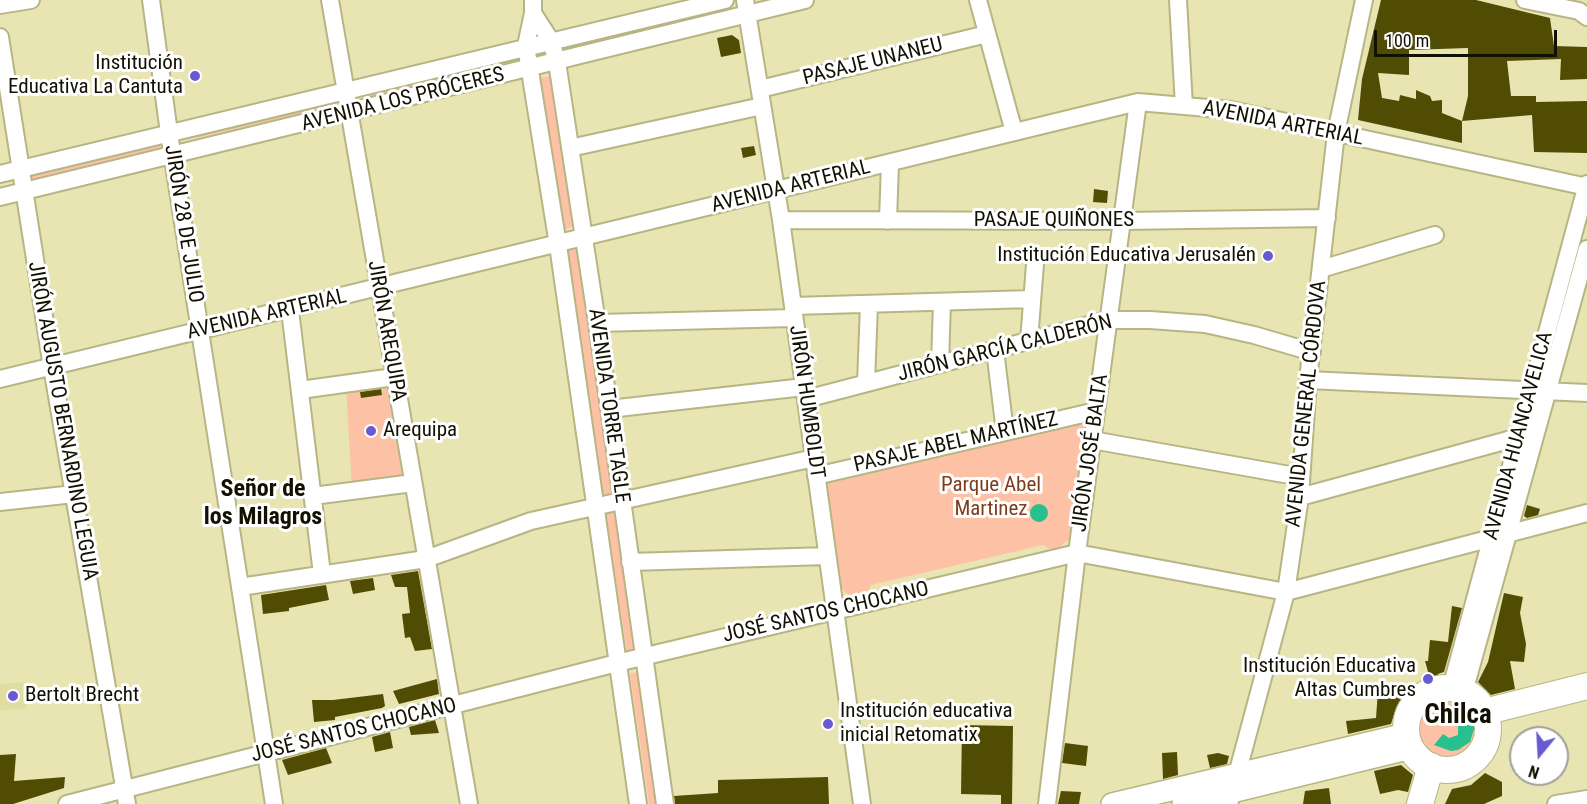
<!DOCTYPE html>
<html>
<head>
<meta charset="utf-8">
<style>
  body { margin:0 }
  #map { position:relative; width:1587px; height:804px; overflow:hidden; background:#e8e5b3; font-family:"Roboto Condensed",sans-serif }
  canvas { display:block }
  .north { position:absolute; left:1509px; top:726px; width:60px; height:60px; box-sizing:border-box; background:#fff; border:2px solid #a09f99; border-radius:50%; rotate:198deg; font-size:16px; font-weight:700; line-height:24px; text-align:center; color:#111001 }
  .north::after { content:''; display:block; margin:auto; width:21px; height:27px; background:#6959d2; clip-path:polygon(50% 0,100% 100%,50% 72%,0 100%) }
  .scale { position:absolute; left:1374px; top:30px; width:183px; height:27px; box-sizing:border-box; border:3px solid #111001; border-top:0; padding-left:8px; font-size:18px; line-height:21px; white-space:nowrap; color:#111001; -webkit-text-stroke:4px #fff; paint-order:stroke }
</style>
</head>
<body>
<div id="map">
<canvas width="1587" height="804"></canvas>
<div class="north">N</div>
<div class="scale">100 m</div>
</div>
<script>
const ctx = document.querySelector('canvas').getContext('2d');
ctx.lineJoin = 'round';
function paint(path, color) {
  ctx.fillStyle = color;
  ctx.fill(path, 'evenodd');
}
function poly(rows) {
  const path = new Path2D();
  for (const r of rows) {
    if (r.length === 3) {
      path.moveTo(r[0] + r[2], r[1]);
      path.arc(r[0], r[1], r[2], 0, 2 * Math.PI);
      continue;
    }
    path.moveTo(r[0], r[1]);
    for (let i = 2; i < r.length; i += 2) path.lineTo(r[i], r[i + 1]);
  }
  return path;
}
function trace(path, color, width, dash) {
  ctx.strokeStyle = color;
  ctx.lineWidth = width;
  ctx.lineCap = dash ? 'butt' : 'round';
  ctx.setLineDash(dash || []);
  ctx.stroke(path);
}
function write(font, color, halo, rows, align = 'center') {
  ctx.font = font + ' "Roboto Condensed",sans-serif';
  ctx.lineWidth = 6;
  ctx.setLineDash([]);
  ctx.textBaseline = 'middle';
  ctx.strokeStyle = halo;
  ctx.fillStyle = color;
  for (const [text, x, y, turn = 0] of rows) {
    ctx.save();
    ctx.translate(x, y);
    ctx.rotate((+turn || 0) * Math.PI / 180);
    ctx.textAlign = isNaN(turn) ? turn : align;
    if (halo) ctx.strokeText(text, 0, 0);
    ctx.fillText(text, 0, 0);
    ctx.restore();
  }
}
paint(poly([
  [27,682,26,709,0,710,0,684]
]), '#e0dda3');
paint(poly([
  [723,7,725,12,584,47,583,43],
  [508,60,509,66,370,97,369,93],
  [555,75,578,225,562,230,539,78],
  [326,102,329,107,196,138,194,135],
  [159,144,162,149,28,181,27,177],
  [581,246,618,493,603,494,565,249],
  [386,385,402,475,401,478,352,487,346,388],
  [1077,417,1084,424,1069,539,1060,547,1050,549,1043,545,871,585,867,594,850,596,840,587,827,481],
  [621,511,639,652,627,653,606,514],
  [641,670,661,804,649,804,630,674],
  [1448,730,32]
]), '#fdc1a6');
paint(poly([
  [1039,513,9],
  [1454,704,1466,709,1475,726,1470,742,1458,750,1451,751,1434,745,1443,734,1449,738,1458,735,1458,723,1452,719,1443,721,1440,715,1433,721,1428,722,1435,710]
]), '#27c08e');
paint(poly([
  [1381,0,1476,0,1550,18,1554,46,1587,47,1587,79,1560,80,1561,59,1507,61,1511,96,1536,96,1536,102,1587,101,1587,153,1534,152,1532,115,1462,121,1462,143,1358,120,1362,79],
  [1468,48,1468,96,1462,121,1442,113,1442,100,1432,101,1430,96,1416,90,1416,99,1400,95,1399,101,1382,98,1378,73,1409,75,1409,50],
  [732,35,739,40,741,53,721,57,717,38],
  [754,146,756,155,743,158,741,148],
  [1094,189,1108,191,1107,203,1093,202],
  [381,389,382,395,361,398,360,392],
  [1527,505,1540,509,1538,515,1527,518,1524,516],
  [418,571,432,649,415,651,410,637,405,638,402,614,410,613,407,587,395,587,391,575],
  [373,578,375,590,353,594,350,581],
  [326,585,329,600,289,608,289,611,263,614,261,595],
  [1504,593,1523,597,1520,613,1526,644,1524,662,1510,661,1515,689,1491,695,1478,682,1488,662],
  [1452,606,1462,608,1444,672,1438,674,1437,696,1435,697,1425,661,1428,661,1430,640,1448,642],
  [437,679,439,694,399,704,393,691],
  [1378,690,1405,691,1396,708,1391,724,1348,734,1346,721,1376,718],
  [383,694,385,706,382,708,335,717,335,720,314,722,312,700,333,700],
  [435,720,439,733,411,735,409,727],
  [962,725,1013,726,1012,804,1001,804,1001,795,961,794],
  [390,732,393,748,375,752,372,737],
  [1065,743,1088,746,1086,766,1062,763],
  [326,748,332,763,288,775,282,760],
  [1177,752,1178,775,1163,779,1162,753],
  [1218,753,1229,756,1227,764,1210,768,1207,755],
  [16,754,14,781,65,777,64,788,13,804,0,804,0,755],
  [1401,765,1413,775,1408,792,1398,790,1380,794,1374,771],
  [1485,773,1502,782,1502,796,1484,804,1445,804,1452,789,1471,785],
  [828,777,829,804,675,804,674,796,718,793,718,780],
  [1329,788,1331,804,1303,804,1305,791],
  [1061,791,1081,792,1079,804,1058,804]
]), '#514c03');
const minor = poly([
  [151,0,169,133,274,804],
  [330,0,469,804],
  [533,0,533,13,526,46,558,245,638,804],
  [745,0,781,220,862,804],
  [978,0,1014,132],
  [1178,0,1184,106],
  [1525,0,1579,11,1587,17],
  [0,5,31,0],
  [533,13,551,41,557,62,597,323,665,804],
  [0,37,52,367,127,804],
  [760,89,987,34],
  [570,148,762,106],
  [0,174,725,0],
  [0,197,805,0],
  [781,220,1122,221,1327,218],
  [888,221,890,163],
  [1321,269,1435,235],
  [793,306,1032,299],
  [290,310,322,574],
  [597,323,794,318],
  [1029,341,1035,264],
  [995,350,1005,432],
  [940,364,942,302],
  [0,379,1138,102,1231,110,1587,187],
  [1308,380,1587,393],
  [866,383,869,304],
  [300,390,394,377],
  [806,399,1108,320,1150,320,1205,324,1254,335,1312,352],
  [609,409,804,387],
  [1092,440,1301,477],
  [816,476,1096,411],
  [313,496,413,483],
  [1300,497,1519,437],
  [0,502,74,494],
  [630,562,827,556],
  [240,587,426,559,531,521,814,458],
  [1451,688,1587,184],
  [1464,692,1587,249],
  [67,804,617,663,1077,553,1286,592,1587,513],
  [1047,804,1077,553,1138,102],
  [1229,804,1286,592,1300,497,1308,380,1336,133,1364,0],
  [1556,804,1587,799]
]);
const major = poly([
  [1112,804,1406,734],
  [1183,804,1411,748]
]);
const highway = poly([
  [1447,729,41],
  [1484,712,1587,686],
  [1420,804,1431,766]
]);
trace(minor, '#b8b584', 20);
trace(major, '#b8b584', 24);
trace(highway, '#b8b584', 28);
trace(minor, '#fff', 16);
trace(major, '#fff', 21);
trace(highway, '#fff', 26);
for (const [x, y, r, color] of [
  [195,76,6,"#6959d2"],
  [1268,256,6,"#6959d2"],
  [371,431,6,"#6959d2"],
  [1428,679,6,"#6959d2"],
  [13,696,6,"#6959d2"],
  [828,724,6,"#6959d2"]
]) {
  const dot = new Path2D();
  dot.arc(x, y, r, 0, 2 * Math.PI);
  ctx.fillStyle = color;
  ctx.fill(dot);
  trace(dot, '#fff', 2);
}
write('21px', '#111001', '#fff', [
  ["PASAJE UNANEU",873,62,-14],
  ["AVENIDA LOS PRÓCERES",403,100,-14],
  ["AVENIDA ARTERIAL",1283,124,11],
  ["AVENIDA ARTERIAL",791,187,-14],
  ["PASAJE QUIÑONES",1054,221],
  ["JIRÓN 28 DE JULIO",183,224,81],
  ["AVENIDA ARTERIAL",267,315,-13],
  ["JIRÓN AREQUIPA",386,331,80],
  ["JIRÓN GARCÍA CALDERÓN",1005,349,-14],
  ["JIRÓN HUMBOLDT",806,402,82],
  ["AVENIDA GENERAL CÓRDOVA",1307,404,-84],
  ["AVENIDA TORRE TAGLE",608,406,82],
  ["JIRÓN AUGUSTO BERNARDINO LEGUIA",62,421,80],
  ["AVENIDA HUANCAVELICA",1519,436,-75],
  ["PASAJE ABEL MARTÍNEZ",956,443,-13],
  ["JIRÓN JOSÉ BALTA",1091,453,-82],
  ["JOSÉ SANTOS CHOCANO",826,613,-13],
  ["JOSÉ SANTOS CHOCANO",354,731,-14]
]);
write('21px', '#111001', '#fff', [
  ["Institución",183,64],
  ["Educativa La Cantuta",183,88],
  ["Institución Educativa Jerusalén",1256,256],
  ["Arequipa",383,431,"left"],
  ["Institución Educativa",1416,667],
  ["Altas Cumbres",1416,691],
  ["Bertolt Brecht",25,696,"left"],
  ["Institución educativa",840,712,"left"],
  ["inicial Retomatix",840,736,"left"]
], 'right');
write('21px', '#7f3c1b', '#fff', [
  ["Parque Abel",991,486],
  ["Martinez",991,510]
]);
write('bold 24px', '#111001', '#fff', [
  ["Señor de",263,490],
  ["los Milagros",263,518]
]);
write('bold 27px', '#111001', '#fff', [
  ["Chilca",1458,716]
]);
</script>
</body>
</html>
